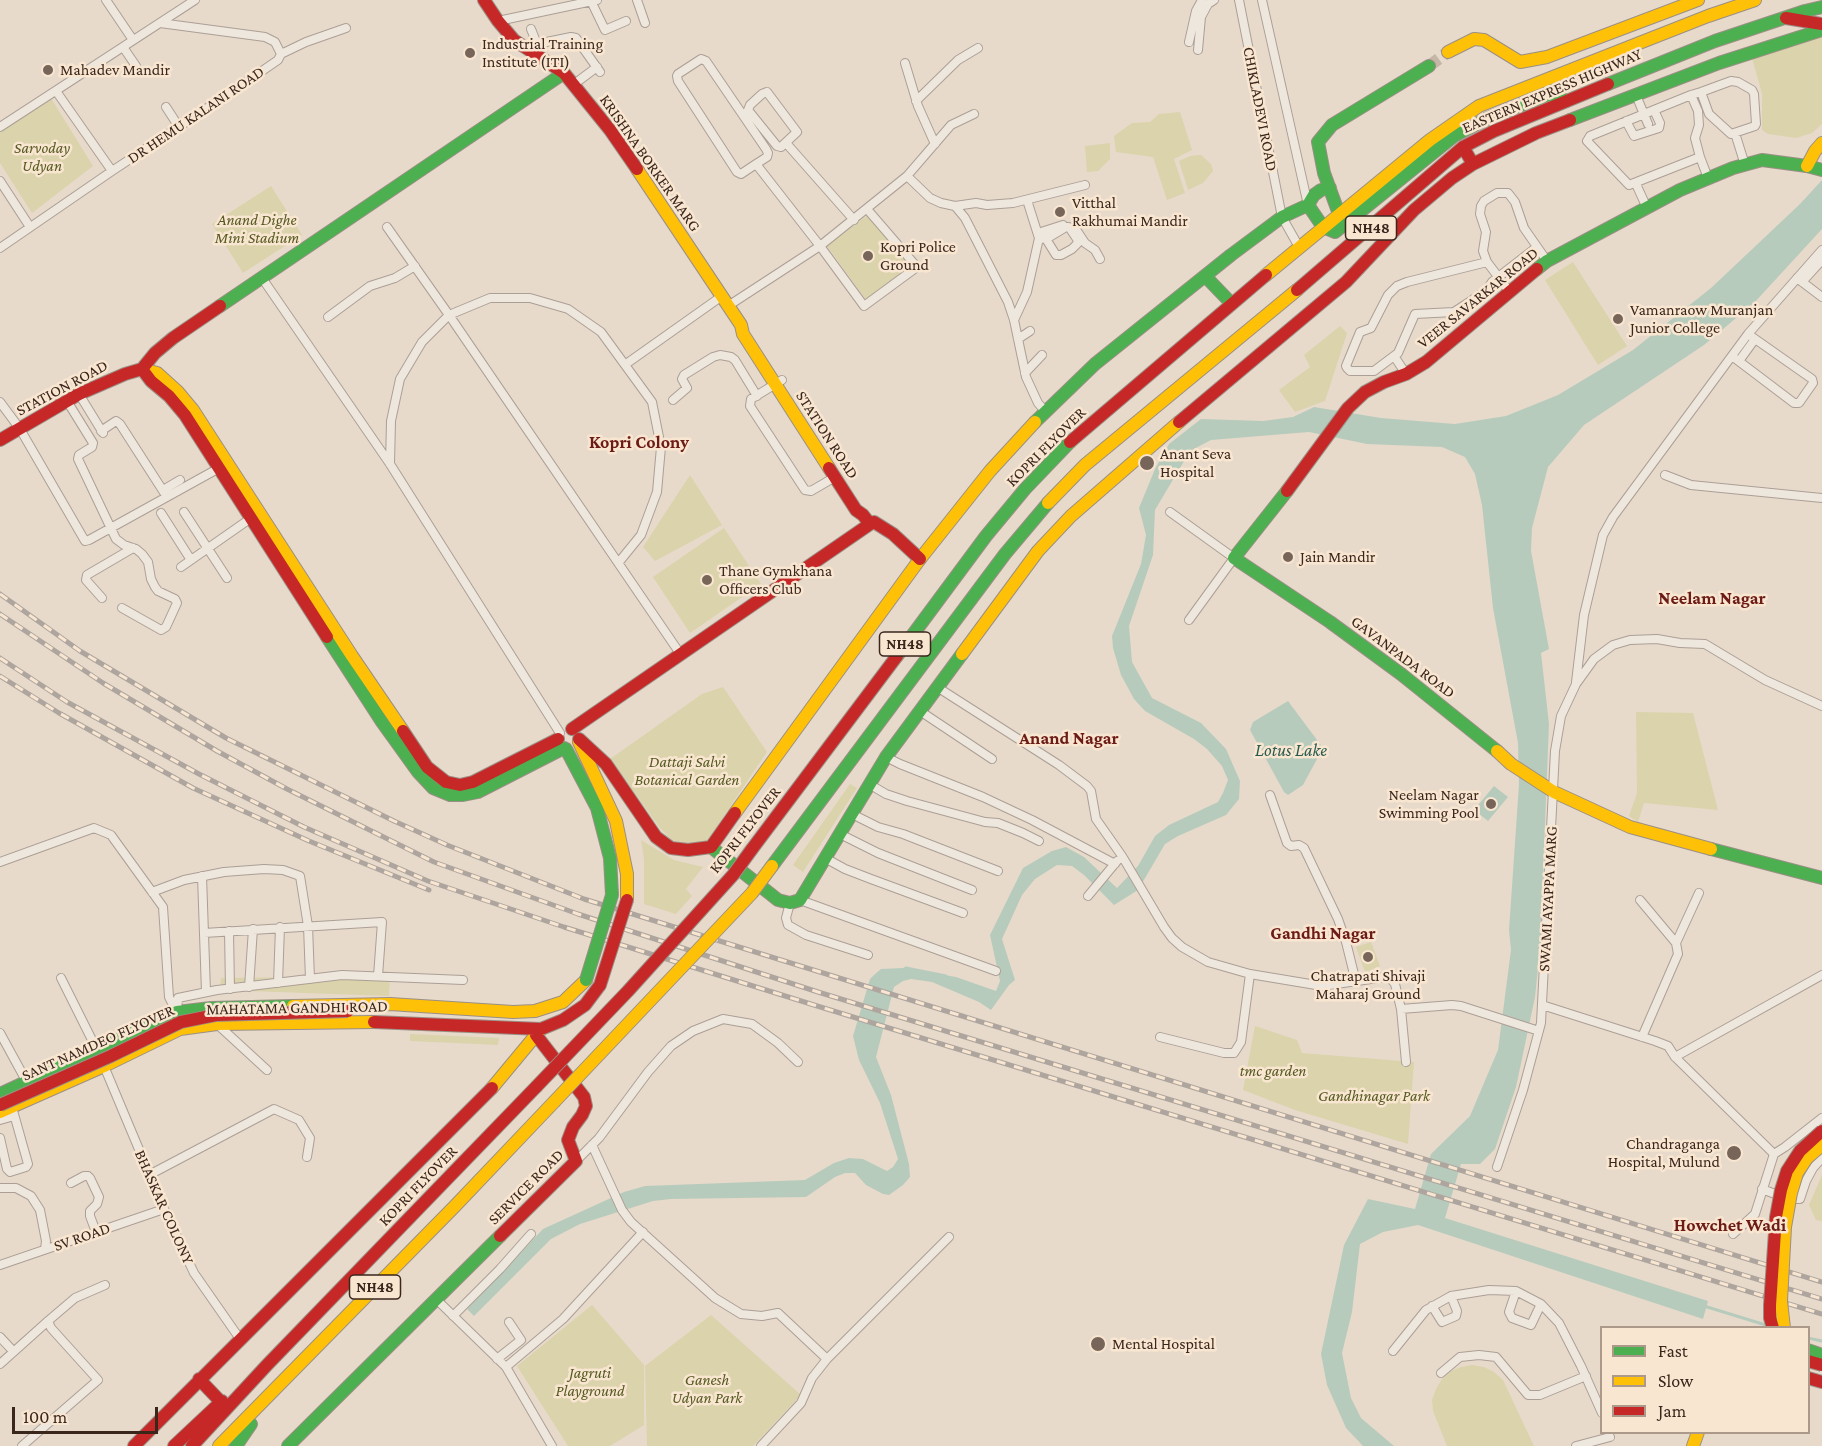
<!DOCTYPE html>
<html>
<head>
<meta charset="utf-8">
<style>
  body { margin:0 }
  #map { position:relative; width:1822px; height:1446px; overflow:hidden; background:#e7dacb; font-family:"Crimson Pro",serif }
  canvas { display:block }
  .legend { position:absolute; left:1600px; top:1326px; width:210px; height:108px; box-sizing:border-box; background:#f9e6d1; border:2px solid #ad9989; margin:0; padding:8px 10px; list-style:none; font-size:18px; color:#3b261c }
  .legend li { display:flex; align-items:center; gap:12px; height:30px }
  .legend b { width:30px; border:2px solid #ad9989 }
  .scale { position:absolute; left:12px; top:1407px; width:146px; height:27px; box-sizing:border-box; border:3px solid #3b261c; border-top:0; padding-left:8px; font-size:18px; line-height:21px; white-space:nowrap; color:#3b261c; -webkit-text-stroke:4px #f9e6d1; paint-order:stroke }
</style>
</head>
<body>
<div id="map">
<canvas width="1822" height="1446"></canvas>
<ul class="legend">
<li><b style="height:8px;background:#4caf50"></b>Fast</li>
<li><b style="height:8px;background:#ffc107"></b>Slow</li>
<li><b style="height:8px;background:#c62828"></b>Jam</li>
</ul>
<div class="scale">100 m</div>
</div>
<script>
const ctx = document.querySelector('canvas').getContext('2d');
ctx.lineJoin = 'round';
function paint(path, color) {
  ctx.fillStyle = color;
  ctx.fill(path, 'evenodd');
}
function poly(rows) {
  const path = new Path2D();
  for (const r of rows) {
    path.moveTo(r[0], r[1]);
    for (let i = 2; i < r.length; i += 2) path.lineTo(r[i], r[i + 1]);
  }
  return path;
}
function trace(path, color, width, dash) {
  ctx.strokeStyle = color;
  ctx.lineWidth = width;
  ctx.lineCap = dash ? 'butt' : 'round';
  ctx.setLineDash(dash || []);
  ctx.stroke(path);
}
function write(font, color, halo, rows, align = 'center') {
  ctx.font = font + ' "Crimson Pro",serif';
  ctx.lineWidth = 5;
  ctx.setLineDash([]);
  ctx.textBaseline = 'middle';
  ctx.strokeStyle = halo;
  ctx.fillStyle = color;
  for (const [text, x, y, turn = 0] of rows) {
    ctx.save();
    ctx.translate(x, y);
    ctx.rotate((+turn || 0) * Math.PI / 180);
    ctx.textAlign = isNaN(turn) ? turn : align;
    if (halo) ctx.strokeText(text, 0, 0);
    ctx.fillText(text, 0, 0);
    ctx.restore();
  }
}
paint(poly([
  [1822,35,1822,124,1812,133,1796,138,1768,134,1762,130,1762,94,1752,58],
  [49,95,93,166,32,213,0,163,0,131],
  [1180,112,1192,150,1174,159,1185,193,1167,200,1153,157,1116,152,1114,136,1132,123,1150,122,1159,114],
  [1110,143,1110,159,1098,171,1087,172,1085,146],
  [1201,155,1211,164,1213,171,1203,183,1188,190,1179,161,1190,156],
  [271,186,302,235,243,273,212,224],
  [868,215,911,266,866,300,827,246],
  [1573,262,1627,346,1598,365,1545,280],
  [1340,326,1347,333,1325,401,1295,412,1279,390,1310,367,1304,355],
  [690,475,722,525,655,561,643,547],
  [724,528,761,584,690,633,653,577],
  [723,687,767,752,707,841,686,844,672,840,660,828,610,759,702,694],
  [1636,712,1693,713,1718,810,1644,803,1638,822,1629,816,1637,793],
  [850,784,857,788,803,872,793,865],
  [641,840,674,860,703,867,686,889,692,896,676,914,644,904,644,859],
  [1371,942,1380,966,1365,972,1356,947],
  [390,976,389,996,220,990,221,978],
  [1255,1026,1297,1040,1302,1053,1414,1062,1408,1144,1295,1110,1243,1090],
  [410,1034,499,1038,498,1045,410,1041],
  [1822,1175,1822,1221,1816,1220,1809,1205],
  [592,1305,644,1365,644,1425,610,1446,568,1446,517,1366],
  [711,1315,801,1395,753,1446,647,1446,645,1366],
  [1472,1365,1484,1367,1494,1372,1503,1380,1534,1446,1447,1446,1433,1411,1432,1400,1436,1389,1442,1379,1451,1371,1461,1367]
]), '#dbd3ac');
paint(poly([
  [1822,180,1822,229,1754,303,1704,345,1584,425,1548,467,1532,528,1531,551,1549,649,1541,653,1549,724,1540,949,1535,997,1516,1087,1495,1149,1480,1164,1461,1164,1445,1218,1708,1301,1703,1319,1418,1225,1383,1232,1360,1244,1352,1312,1342,1353,1351,1398,1361,1418,1394,1446,1363,1446,1346,1428,1327,1385,1321,1354,1344,1245,1368,1199,1415,1209,1431,1154,1470,1116,1498,1050,1511,950,1509,930,1519,784,1518,743,1493,608,1482,505,1475,474,1465,457,1442,447,1367,444,1309,432,1211,440,1190,451,1155,510,1153,555,1129,626,1132,662,1152,698,1201,723,1226,749,1240,781,1239,799,1226,815,1178,836,1165,844,1138,890,1114,905,1084,875,1072,866,1057,865,1035,879,1022,895,1002,939,1015,980,1009,985,991,1010,979,1002,932,982,911,979,903,981,894,987,876,1057,891,1095,909,1164,910,1177,903,1185,889,1195,883,1194,866,1185,855,1173,845,1173,835,1177,806,1197,671,1199,653,1201,580,1224,551,1239,474,1316,467,1309,543,1229,624,1192,645,1186,805,1180,834,1163,849,1158,863,1159,887,1171,893,1167,898,1159,880,1103,859,1060,853,1036,870,979,874,975,881,969,903,968,956,977,996,991,1000,981,990,935,1023,868,1052,851,1066,847,1084,857,1117,888,1138,866,1155,836,1169,825,1218,802,1223,793,1228,780,1222,766,1207,749,1194,739,1145,711,1134,699,1121,675,1113,648,1112,636,1141,564,1146,535,1139,508,1155,469,1169,444,1201,419,1263,421,1293,417,1314,407,1381,418,1455,424,1506,416,1558,395,1633,350,1711,288,1800,204],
  [1288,701,1323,748,1303,785,1288,795,1284,792,1250,730,1253,722],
  [1494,786,1508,797,1488,821,1474,810]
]), '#b7cbbc');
trace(poly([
  [903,970,906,968,946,976],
  [1704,1306,1769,1326],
  [1808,1338,1822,1341]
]), '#b7cbbc', 3);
trace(poly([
  [1429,66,1448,52]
]), '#c5b6a8', 12, [12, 6]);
const street = poly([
  [106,0,133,40],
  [637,0,645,23],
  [1239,0,1282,217,1299,247],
  [1262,0,1308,205],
  [591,1,605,30,626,21],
  [498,21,597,0],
  [531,29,537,44,571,37,576,38,600,72],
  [1189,42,1196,11,1202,0],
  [123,47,136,66],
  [1198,50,1201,17,1208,4,1214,0],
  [281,54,306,42,346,28],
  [905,63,918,106,935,144],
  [573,85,597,67],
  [56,91,112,171],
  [767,92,797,132,781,147,777,146,748,110,750,105,762,94,767,92],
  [1636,95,1648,124],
  [1691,95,1698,111,1699,125,1695,138,1700,157,1629,185,1587,141,1590,136,1691,95,1701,92,1731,81,1738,82,1752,90,1754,94,1756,124,1755,126,1731,134,1709,114,1701,92],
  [916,101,958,60,978,48],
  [166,107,179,127],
  [1626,121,1634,136,1659,128,1660,123,1654,110],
  [0,127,195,0],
  [1735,133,1745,165],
  [786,143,854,220],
  [1700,157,1708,178],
  [756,164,741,174,737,172,678,81,677,76,678,74,701,59,706,61,766,149,768,153,767,157,756,164,820,246,864,306,917,267,867,209],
  [907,176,930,198,941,203,955,206,965,218,1008,302,1014,320,1026,377,1038,403,1046,412],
  [0,181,30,227],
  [1636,184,1647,208],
  [955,206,976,203,987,205,1013,203,1085,185],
  [387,227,449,315,681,655],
  [1077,231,1085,243,1095,250,1100,259],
  [1038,233,1063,225],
  [1039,238,1046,239,1066,227,1069,227,1077,239,1078,243,1072,249,1061,255,1056,255,1046,239],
  [0,248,112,171,230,93,278,60,281,54,275,42,265,37,160,23],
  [1487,262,1407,282,1397,286,1388,295,1371,328,1360,332,1346,366,1347,368,1350,371,1374,371,1398,353,1415,314,1454,312,1486,291,1492,282,1537,247],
  [262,278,390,464,560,733],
  [1797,278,1822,297],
  [1802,282,1822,260],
  [1509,291,1487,262,1483,251,1486,232,1480,214,1481,206,1484,201,1497,193,1508,193,1515,202,1524,228,1547,261],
  [728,306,820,246,907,176,951,125,974,114],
  [328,317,370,286,395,278,415,266],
  [1014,320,1027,292,1039,238,1027,200],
  [1018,339,1030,331],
  [1394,356,1406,374],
  [1732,356,1794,403,1799,403,1813,383,1812,379,1748,334],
  [1739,361,1755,339],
  [626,364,722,296],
  [1025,373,1042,355],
  [782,380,751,399,750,406,805,490,811,491,835,477],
  [79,394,103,433],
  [673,400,687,388,682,379,684,375,713,357,720,355,731,357,735,360,757,396],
  [67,401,93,443,92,447,79,455,78,459,116,539,124,545,136,549,142,554,148,562,151,579,155,587,158,591,175,599,177,603,166,627,161,630,122,608],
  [0,402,20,429,85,541,89,540,221,467],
  [101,431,116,421,120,424,167,497],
  [390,464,391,421,400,379,422,342,449,315,490,298,530,298,568,309,601,332,652,402,661,447,657,492,641,535,619,562],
  [1665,475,1691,485,1822,498],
  [163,490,180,480],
  [184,512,227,578],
  [1170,512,1234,558,1189,620],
  [161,513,191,560],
  [181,567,254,516],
  [102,598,86,580,87,575,133,548],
  [1576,682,1584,615,1603,535,1613,517,1748,334,1822,250],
  [937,687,1059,765,1087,786,1091,791,1096,819,1122,856,1164,927,1172,938,1182,947,1208,962,1250,974,1322,986,1385,977,1391,979,1395,984,1401,1009,1452,1005,1461,1006,1539,1031],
  [920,711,992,759],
  [886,757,900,764,983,797,1032,820,1115,864],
  [869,784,886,794,907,801,985,822,998,823,1023,833,1039,841],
  [1270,795,1287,843,1291,846,1299,845,1304,848,1338,919,1346,942,1356,982],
  [852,814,878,827,903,834,998,871],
  [840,834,878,853,972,890],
  [825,858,845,869,871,879,963,913],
  [0,862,94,828,111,835,163,907,169,997,178,1015],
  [202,876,206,992],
  [152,892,184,880,224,872,264,869,283,870,300,876,308,926,310,979],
  [1088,896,1117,861],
  [800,900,996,971],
  [1640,900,1676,943],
  [790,903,786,918,788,925,806,935,868,955],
  [229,931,230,989],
  [204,933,382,922,378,976],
  [61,978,97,1050],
  [278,983,280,927],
  [249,987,253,929],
  [1542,1005,1655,1041,1668,1046,1675,1057,1774,1154],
  [1401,1009,1406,1062],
  [177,1012,178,998,217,990,342,975,463,980],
  [217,1024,267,1070],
  [0,1033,29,1086],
  [1160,1037,1224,1053,1234,1053,1241,1042,1250,974],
  [1642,1037,1678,954,1676,943,1699,893],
  [1675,1057,1822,975],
  [104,1066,164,1209,194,1273,240,1339],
  [0,1120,14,1116],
  [0,1138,7,1169,10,1172,26,1167,28,1164,12,1107],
  [592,1145,622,1210,631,1222,715,1298,741,1314,762,1316,778,1313,827,1359],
  [576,1161,599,1138,648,1072,671,1046,693,1031,723,1019,752,1024,778,1043,798,1062],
  [1497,1167,1523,1090,1541,1023,1555,751,1561,716,1576,684,1594,659,1613,645,1630,640,1657,639,1680,643,1705,644,1765,680,1822,706],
  [149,1175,274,1109,299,1120,310,1138,307,1157],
  [71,1183,84,1176,88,1176,90,1178,99,1197,97,1204,90,1211,90,1216,96,1232],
  [0,1188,16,1188,31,1196,40,1210,46,1241,45,1249],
  [1762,1189,1788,1199,1800,1199,1806,1181,1813,1168,1822,1158],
  [1733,1234,1755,1214,1774,1154,1785,1147,1822,1118],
  [0,1265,164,1209],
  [1516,1291,1509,1312,1512,1318,1531,1325,1541,1304],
  [436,1299,506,1367,552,1446],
  [1432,1306,1442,1322,1456,1316,1457,1311,1451,1296],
  [453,1316,500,1269,531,1234],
  [48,1321,75,1298,105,1285],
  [0,1337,13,1351],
  [1393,1351,1426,1310,1451,1296,1489,1290,1516,1291,1541,1304,1559,1323,1581,1366,1602,1413],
  [497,1359,521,1340,509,1322],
  [0,1364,48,1321,51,1328,98,1380,22,1446],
  [506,1367,563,1319,643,1232],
  [1441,1373,1460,1357,1479,1355,1496,1357,1528,1395,1540,1395,1586,1376],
  [761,1446,801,1403,812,1378,827,1359,949,1237],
  [1576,1446,1610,1437]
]);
const fast = poly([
  [1608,84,1715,41,1805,11,1822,7],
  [1570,120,1719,63,1822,30],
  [1308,205,1323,227,1335,232,1454,136,1488,118,1550,94,1566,101],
  [1339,214,1324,173,1318,142,1332,125,1429,66],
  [1537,269,1547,261,1680,190,1733,168,1762,160,1807,166,1822,170],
  [1205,276,1231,303],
  [220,306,564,73],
  [1035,422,1095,364,1231,255,1282,217,1308,205,1314,195,1321,190,1330,188],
  [1287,491,1234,558,1330,622,1401,674,1497,751],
  [327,637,382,722,418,772,433,788,450,795,463,795,478,792,564,748],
  [897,656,986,536,1025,489,1070,442],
  [566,749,597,808,610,858,612,895],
  [711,847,778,900,790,903,800,900,886,757,962,654],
  [1711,849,1822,878],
  [772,866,1005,554,1048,503],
  [0,1094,177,1012,211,1008,293,1006],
  [236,1446,251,1424],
  [288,1446,500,1236]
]);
const slow = poly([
  [1448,52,1474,39,1484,40,1520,62,1547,57,1698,0],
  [1807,166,1815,151,1822,143],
  [637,169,741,325,743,334,829,468],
  [1266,275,1430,140,1479,106,1708,16,1755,0],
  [142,369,157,373,178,392,193,410,352,656,403,731],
  [1048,503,1085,465,1297,290],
  [962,654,1038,551,1071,516,1179,422],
  [579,742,616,821,627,874,627,900],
  [1497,751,1511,764,1554,792,1630,827,1711,849],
  [735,813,920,559,990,471,1035,422],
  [293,1006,390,1004,513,1012,535,1011,563,1002,586,980],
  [492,1088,541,1029],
  [0,1112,104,1066,180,1029,217,1024,374,1022],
  [219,1446,455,1206,554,1102],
  [1693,1446,1698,1432]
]);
const jam = poly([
  [484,0,498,21,514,40,564,73,610,130,637,169],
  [1786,18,1822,24],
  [1463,147,1473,164],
  [1297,290,1463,147,1494,131,1608,84],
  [142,369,151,381,169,396,185,415,327,637],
  [1179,422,1346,282,1414,210,1452,178,1473,164,1536,133,1570,120],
  [0,440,79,394,125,374,142,369,155,353,173,338,220,306],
  [1070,442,1266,275],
  [829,468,856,510,863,515,870,524,874,522,893,534,920,559],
  [1287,491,1348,408,1365,392,1384,382,1406,374,1426,362,1537,269],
  [572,729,870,524],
  [403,731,427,767,446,782,460,785,473,782,558,739],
  [579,739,606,764,656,837,671,848,688,850,711,847,735,813],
  [752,849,897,656],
  [374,1022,541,1029,563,1020,585,1005,600,985],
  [500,1236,576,1161,568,1140,573,1127,582,1115,586,1106,584,1097,536,1035],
  [1808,1378,1822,1382],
  [199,1379,221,1402],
  [134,1446,492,1088],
  [174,1446,222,1401],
  [192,1446,267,1365,536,1087]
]);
trace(street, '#ac9f95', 10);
trace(fast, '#9b8f85', 14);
trace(slow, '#9b8f85', 14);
trace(jam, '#9b8f85', 14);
trace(street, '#eee7de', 8);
trace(fast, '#4caf50', 12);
trace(slow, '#ffc107', 12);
trace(jam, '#c62828', 12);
const rail = poly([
  [0,594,80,651,226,738,394,821,447,845,584,899,1822,1282],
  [0,614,103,683,217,751,287,789,434,862,578,914,818,992,1822,1299],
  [0,658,67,702,199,774,304,827,428,881,564,927,814,1005,1822,1314],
  [0,676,59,713,193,788,309,841,429,890]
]);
trace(rail, '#ada59e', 5);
trace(rail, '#f9e6d1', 3, [9]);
const fastBridge = poly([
  [586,980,612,895],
  [1808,1350,1822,1355]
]);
const slowBridge = poly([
  [554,1102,752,893,772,866],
  [1784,1328,1781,1301,1785,1227,1791,1193,1797,1173,1807,1158,1822,1145]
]);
const jamBridge = poly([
  [600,985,627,900],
  [536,1087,628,991,733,875,752,849],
  [0,1105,111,1056,181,1022,216,1015,348,1011],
  [1773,1328,1770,1318,1770,1305,1776,1217,1781,1190,1787,1171,1800,1151,1822,1131],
  [1808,1361,1822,1365]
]);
trace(fastBridge, '#9b8f85', 14, []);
trace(slowBridge, '#9b8f85', 14, []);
trace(jamBridge, '#9b8f85', 14, []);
trace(fastBridge, '#4caf50', 12);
trace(slowBridge, '#ffc107', 12);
trace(jamBridge, '#c62828', 12);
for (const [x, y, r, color] of [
  [470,53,6,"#776559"],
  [48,70,6,"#776559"],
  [1060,212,6,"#776559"],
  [868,256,6,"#776559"],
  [1618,319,6,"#776559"],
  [1147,463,8,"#776559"],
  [1288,557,6,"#776559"],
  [707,580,6,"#776559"],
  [1491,804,6,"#776559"],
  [1368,957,6,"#776559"],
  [1734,1153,8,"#776559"],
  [1098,1344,8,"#776559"]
]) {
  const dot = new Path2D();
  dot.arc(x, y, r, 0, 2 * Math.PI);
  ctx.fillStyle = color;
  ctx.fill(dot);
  trace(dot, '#f9e6d1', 2);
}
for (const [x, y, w] of [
  [1371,228,51],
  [905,644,51],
  [375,1287,51]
]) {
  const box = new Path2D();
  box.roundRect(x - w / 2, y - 12, w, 24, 4.5);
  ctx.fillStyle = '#f9e6d1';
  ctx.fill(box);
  trace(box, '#3b261c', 1.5);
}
write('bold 15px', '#3b261c', null, [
  ["NH48",1371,228],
  ["NH48",905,644],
  ["NH48",375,1287]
]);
write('16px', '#3b261c', '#f9e6d1', [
  ["Industrial Training",482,44],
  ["Institute (ITI)",482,62],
  ["Mahadev Mandir",60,70],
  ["Vitthal",1072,203],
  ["Rakhumai Mandir",1072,221],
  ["Kopri Police",880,247],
  ["Ground",880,265],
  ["Vamanraow Muranjan",1630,310],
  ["Junior College",1630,328],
  ["Anant Seva",1160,454],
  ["Hospital",1160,472],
  ["Jain Mandir",1300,557],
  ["Thane Gymkhana",719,571],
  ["Officers Club",719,589],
  ["Neelam Nagar",1479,795,"right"],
  ["Swimming Pool",1479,813,"right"],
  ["Chatrapati Shivaji",1368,976,"center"],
  ["Maharaj Ground",1368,994,"center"],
  ["Chandraganga",1720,1144,"right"],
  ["Hospital, Mulund",1720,1162,"right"],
  ["Mental Hospital",1112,1344]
], 'left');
write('16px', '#3b261c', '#f9e6d1', [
  ["EASTERN EXPRESS HIGHWAY",1552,91,-23],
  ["CHIKLADEVI ROAD",1260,109,79],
  ["DR HEMU KALANI ROAD",196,115,-34],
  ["KRISHNA BORKER MARG",650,163,55],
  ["VEER SAVARKAR ROAD",1478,298,-39],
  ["STATION ROAD",62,388,-28],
  ["STATION ROAD",827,435,57],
  ["KOPRI FLYOVER",1046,447,-45],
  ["GAVANPADA ROAD",1403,657,37],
  ["KOPRI FLYOVER",745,830,-52],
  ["SWAMI AYAPPA MARG",1548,899,-87],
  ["MAHATAMA GANDHI ROAD",297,1008,-1],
  ["SANT NAMDEO FLYOVER",98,1043,-24],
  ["KOPRI FLYOVER",418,1186,-46],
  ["SERVICE ROAD",526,1187,-45],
  ["BHASKAR COLONY",164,1207,66],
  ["SV ROAD",82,1237,-19]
]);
write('italic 16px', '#555a21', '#f9e6d1', [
  ["Sarvoday",42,148],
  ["Udyan",42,166],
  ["Anand Dighe",257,220],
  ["Mini Stadium",257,238],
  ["Dattaji Salvi",687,762],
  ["Botanical Garden",687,780],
  ["tmc garden",1273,1071],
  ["Gandhinagar Park",1374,1096],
  ["Jagruti",590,1373],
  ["Playground",590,1391],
  ["Ganesh",707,1380],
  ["Udyan Park",707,1398]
]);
write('bold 18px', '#6c1b17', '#f9e6d1', [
  ["Kopri Colony",639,442],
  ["Neelam Nagar",1712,598],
  ["Anand Nagar",1069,738],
  ["Gandhi Nagar",1323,933],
  ["Howchet Wadi",1730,1225]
]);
write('italic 18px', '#2a5c51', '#f9e6d1', [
  ["Lotus Lake",1291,750]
]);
</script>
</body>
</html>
